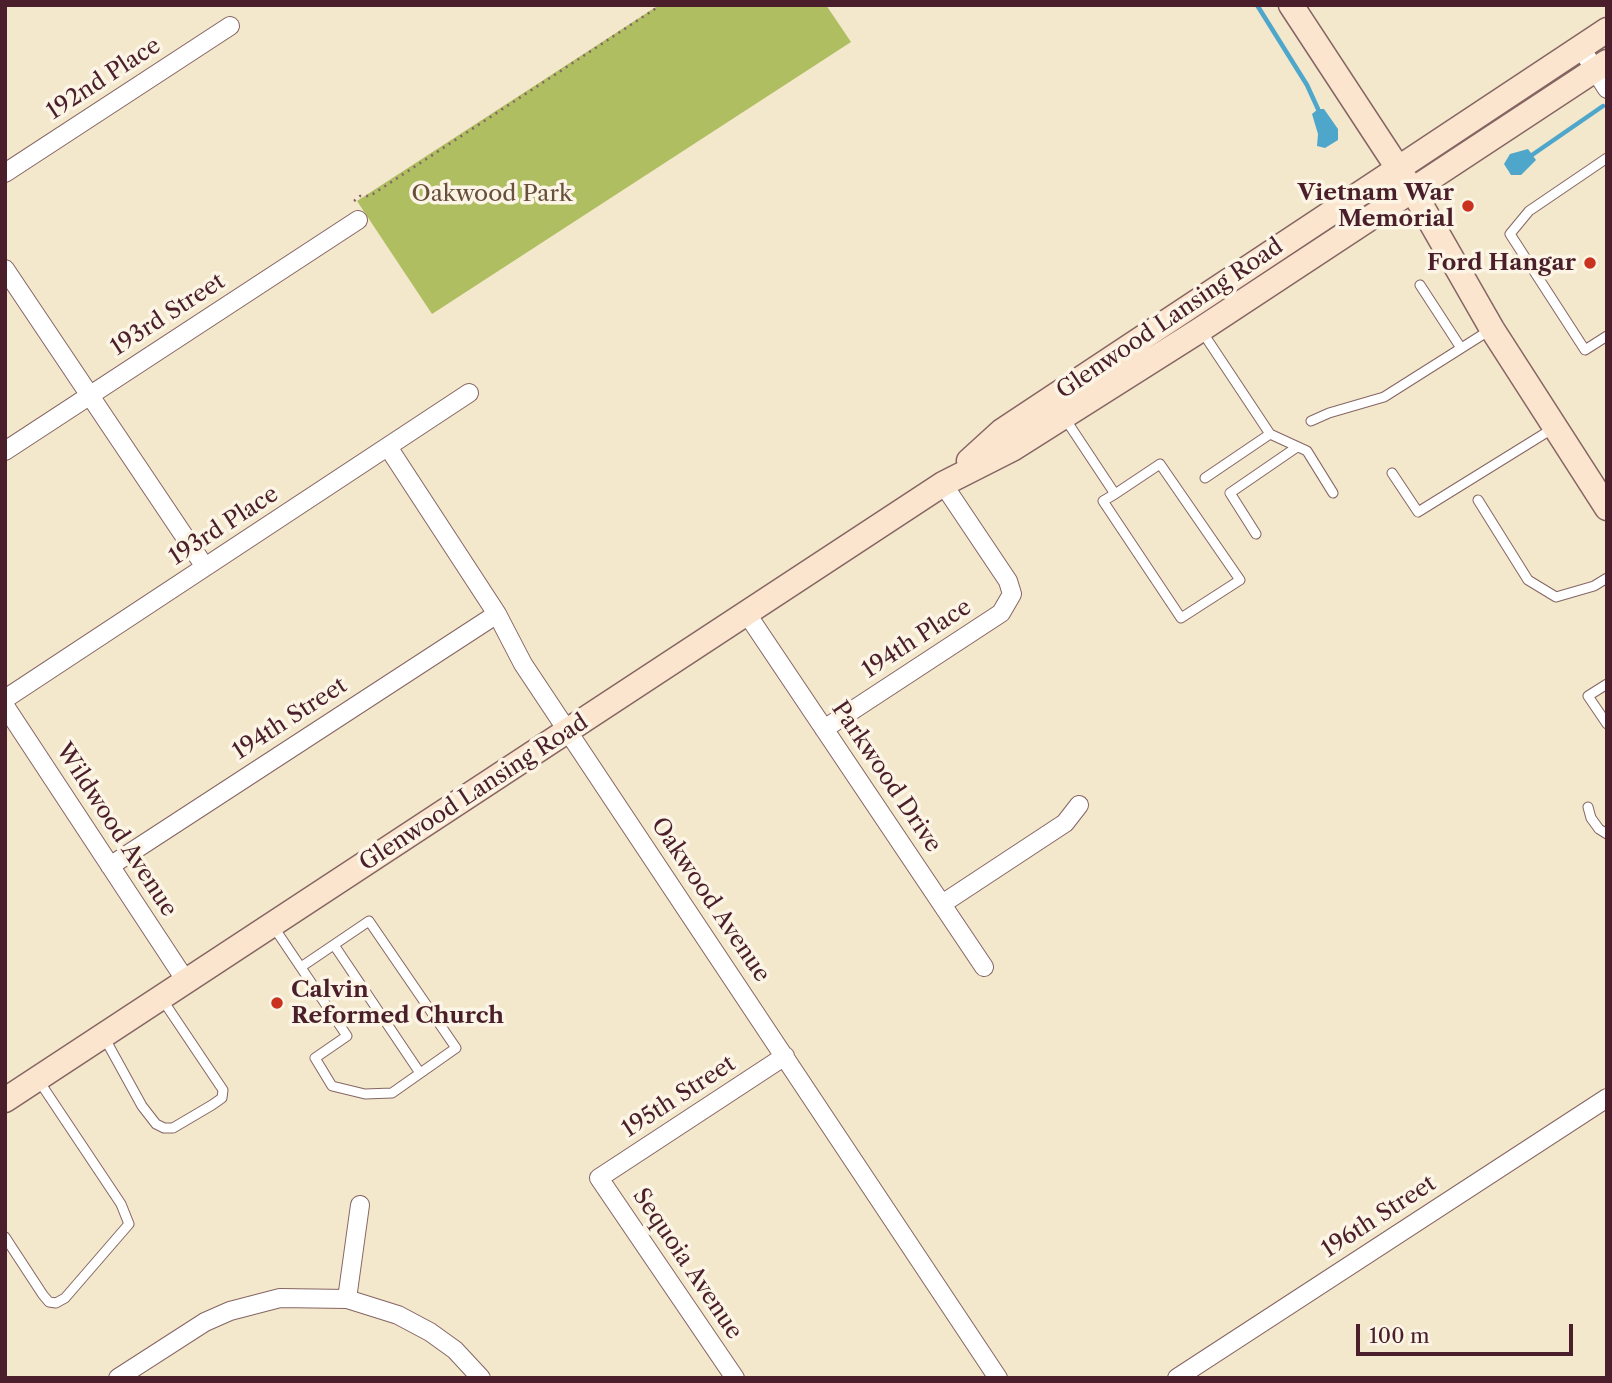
<!DOCTYPE html>
<html>
<head>
<meta charset="utf-8">
<style>
  body { margin:0 }
  #map { position:relative; width:1612px; height:1383px; overflow:hidden; background:#f3e7cc; font-family:"Libre Caslon Text",serif }
  canvas { display:block }
  .frame { position:absolute; inset:0; border:7px solid #4a1f2b; pointer-events:none }
  .scale { position:absolute; left:1356px; top:1324px; width:217px; height:32px; box-sizing:border-box; border:4px solid #4a1f2b; border-top:0; padding-left:9px; font-size:21px; line-height:24px; white-space:nowrap; color:#4a1f2b; -webkit-text-stroke:5px #fcf5e5; paint-order:stroke }
</style>
</head>
<body>
<div id="map">
<canvas width="1612" height="1383"></canvas>
<div class="frame"></div>
<div class="scale">100 m</div>
</div>
<script>
const ctx = document.querySelector('canvas').getContext('2d');
ctx.lineJoin = 'round';
function paint(path, color) {
  ctx.fillStyle = color;
  ctx.fill(path, 'evenodd');
}
function poly(rows) {
  const path = new Path2D();
  for (const r of rows) {
    path.moveTo(r[0], r[1]);
    for (let i = 2; i < r.length; i += 2) path.lineTo(r[i], r[i + 1]);
  }
  return path;
}
function trace(path, color, width, dash) {
  ctx.strokeStyle = color;
  ctx.lineWidth = width;
  ctx.lineCap = dash ? 'butt' : 'round';
  ctx.setLineDash(dash || []);
  ctx.stroke(path);
}
function write(font, color, halo, rows, align = 'center') {
  ctx.font = font + ' "Libre Caslon Text",serif';
  ctx.lineWidth = 7;
  ctx.setLineDash([]);
  ctx.textBaseline = 'middle';
  ctx.strokeStyle = halo;
  ctx.fillStyle = color;
  for (const [text, x, y, turn = 0] of rows) {
    ctx.save();
    ctx.translate(x, y);
    ctx.rotate((+turn || 0) * Math.PI / 180);
    ctx.textAlign = isNaN(turn) ? turn : align;
    if (halo) ctx.strokeText(text, 0, 0);
    ctx.fillText(text, 0, 0);
    ctx.restore();
  }
}
paint(poly([
  [659,5,826,5,851,42,432,314,357,201]
]), '#afbe61');
paint(poly([
  [1318,109,1324,109,1338,129,1338,140,1325,148,1317,146,1318,134,1312,114],
  [1528,149,1536,160,1521,175,1511,175,1504,164,1510,154]
]), '#4ea7cb');
trace(poly([
  [1257,5,1307,85,1318,109],
  [1532,155,1603,106]
]), '#4ea7cb', 4.5);
const service = poly([
  [1607,158,1529,211,1510,234,1585,350,1607,336],
  [1420,285,1461,348],
  [1201,330,1270,434],
  [1064,417,1115,494,1160,464,1240,580,1181,618,1103,501,1115,494],
  [1311,421,1329,413,1384,397,1490,330],
  [1392,473,1418,512,1552,429],
  [1205,478,1270,434,1307,451,1333,493],
  [1478,500,1528,580,1556,597,1594,586,1607,578],
  [1256,534,1230,493,1297,447],
  [1607,684,1588,696,1607,724],
  [1588,807,1591,818,1599,829,1607,834],
  [273,926,347,1036,315,1058,332,1086,365,1094,392,1093,456,1048,369,921,301,967],
  [334,945,420,1073],
  [104,1037,142,1106,156,1124,164,1128,173,1128,212,1105,222,1098,223,1090,162,999],
  [5,1237,43,1295,49,1302,56,1303,65,1298,129,1224,121,1204,39,1081]
]);
const minor = poly([
  [1581,48,1607,89],
  [5,173,230,26],
  [5,269,205,567],
  [388,447,497,614,523,664,998,1378],
  [5,451,358,220],
  [747,614,984,967],
  [5,699,469,393],
  [5,706,186,981],
  [824,729,1001,613,1012,594,1008,581,943,484],
  [110,866,497,614],
  [942,904,1065,823,1079,805],
  [347,1299,360,1205],
  [118,1378,205,1322,230,1311,280,1298,347,1299,398,1315,430,1332,455,1350,481,1378],
  [735,1378,599,1178,785,1056],
  [1177,1378,1607,1098]
]);
const secondary = poly([
  [1291,5,1413,191,1492,329,1607,508],
  [969,461,1002,431,1607,30],
  [5,1100,943,484,1012,449,1200,330,1607,62]
]);
trace(service, '#856563', 11);
trace(minor, '#856563', 20);
trace(secondary, '#856563', 27);
trace(poly([
  [354,201,360,196,370,196,661,5]
]), '#856563', 2.5, [2, 5]);
trace(service, '#fff', 9);
trace(minor, '#fff', 18);
trace(secondary, '#fce5cf', 24);
for (const [x, y, r, color] of [
  [1468,206,7,"#c8321e"],
  [1590,263,7,"#c8321e"],
  [277,1003,7,"#c8321e"]
]) {
  const dot = new Path2D();
  dot.arc(x, y, r, 0, 2 * Math.PI);
  ctx.fillStyle = color;
  ctx.fill(dot);
  trace(dot, '#fcf5e5', 2.5);
}
write('23px', '#4a1f2b', '#fcf5e5', [
  ["192nd Place",104,79,-33],
  ["193rd Street",168,315,-33],
  ["Glenwood Lansing Road",1170,319,-34],
  ["193rd Place",224,526,-33],
  ["194th Place",917,639,-33],
  ["194th Street",290,719,-33],
  ["Parkwood Drive",886,777,56],
  ["Glenwood Lansing Road",474,793,-33],
  ["Wildwood Avenue",116,830,57],
  ["Oakwood Avenue",710,900,56],
  ["195th Street",679,1097,-33],
  ["196th Street",1379,1217,-33],
  ["Sequoia Avenue",687,1264,56]
]);
write('bold 23px', '#4a1f2b', '#fcf5e5', [
  ["Vietnam War",1454,193],
  ["Memorial",1454,219],
  ["Ford Hangar",1576,263],
  ["Calvin",291,990,"left"],
  ["Reformed Church",291,1016,"left"]
], 'right');
write('23px', '#684f3b', '#fcf5e5', [
  ["Oakwood Park",492,194]
]);
</script>
</body>
</html>
